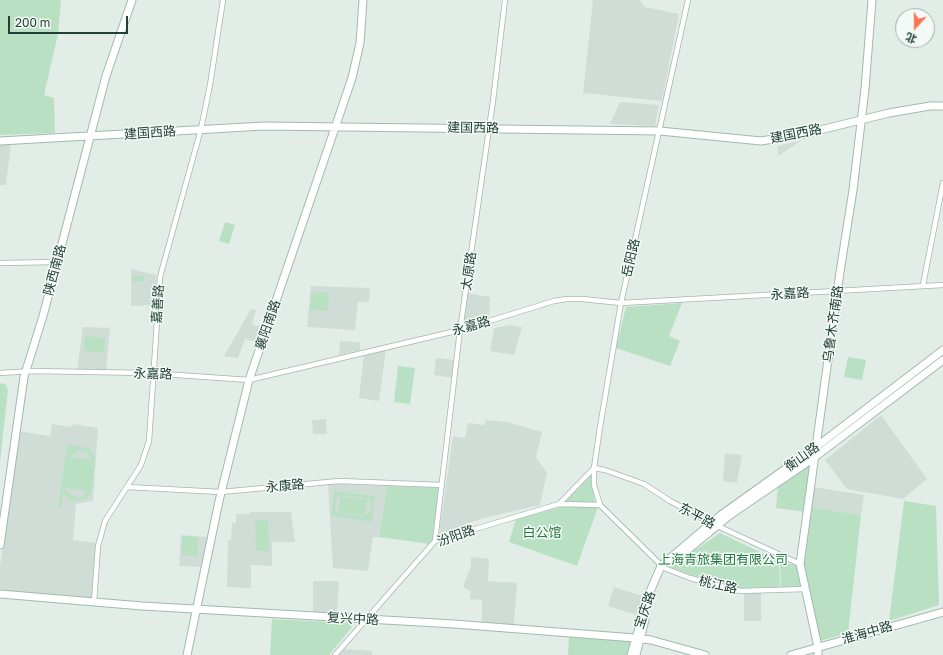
<!DOCTYPE html>
<html>
<head>
<meta charset="utf-8">
<style>
  body { margin:0 }
  #map { position:relative; width:943px; height:655px; overflow:hidden; background:#e2ede8; font-family:"Golos Text","Noto Sans SC",sans-serif }
  canvas { display:block }
  .north { position:absolute; left:895px; top:8px; width:40px; height:40px; box-sizing:border-box; background:#f3f9f6; border:1px solid #9fafa9; border-radius:50%; rotate:201deg; font-size:11px; font-weight:700; line-height:16px; text-align:center; color:#214036 }
  .north::after { content:''; display:block; margin:auto; width:14px; height:18px; background:#fb7652; clip-path:polygon(50% 0,100% 100%,50% 72%,0 100%) }
  .scale { position:absolute; left:8px; top:16px; width:120px; height:18px; box-sizing:border-box; border:2px solid #214036; border-top:0; padding-left:5px; font-size:12px; line-height:14px; white-space:nowrap; color:#214036; -webkit-text-stroke:3px #f3f9f6; paint-order:stroke }
</style>
</head>
<body>
<div id="map">
<canvas width="943" height="655"></canvas>
<div class="north">北</div>
<div class="scale">200 m</div>
</div>
<script>
const ctx = document.querySelector('canvas').getContext('2d');
ctx.lineJoin = 'round';
function paint(path, color) {
  ctx.fillStyle = color;
  ctx.fill(path, 'evenodd');
}
function poly(rows) {
  const path = new Path2D();
  for (const r of rows) {
    path.moveTo(r[0], r[1]);
    for (let i = 2; i < r.length; i += 2) path.lineTo(r[i], r[i + 1]);
  }
  return path;
}
function trace(path, color, width, dash) {
  ctx.strokeStyle = color;
  ctx.lineWidth = width;
  ctx.lineCap = dash ? 'butt' : 'round';
  ctx.setLineDash(dash || []);
  ctx.stroke(path);
}
function write(font, color, halo, rows, align = 'center') {
  ctx.font = font + ' "Golos Text","Noto Sans SC",sans-serif';
  ctx.lineWidth = 3;
  ctx.setLineDash([]);
  ctx.textBaseline = 'middle';
  ctx.strokeStyle = halo;
  ctx.fillStyle = color;
  for (const [text, x, y, turn = 0] of rows) {
    ctx.save();
    ctx.translate(x, y);
    ctx.rotate((+turn || 0) * Math.PI / 180);
    ctx.textAlign = isNaN(turn) ? turn : align;
    if (halo) ctx.strokeText(text, 0, 0);
    ctx.fillText(text, 0, 0);
    ctx.restore();
  }
}
paint(poly([
  [593,0,640,0,645,7,679,14,662,101,583,93],
  [620,102,659,105,655,126,610,124],
  [802,140,778,156,778,146],
  [11,143,6,185,0,185,0,144],
  [131,269,156,275,155,305,131,306],
  [311,286,370,288,369,302,358,302,355,330,307,327],
  [468,293,490,297,489,318,464,326],
  [251,309,256,310,252,324,264,328,259,342,245,339,238,358,224,356],
  [511,325,522,327,514,355,490,351,494,328],
  [83,327,110,328,106,370,77,370],
  [340,341,360,342,360,350,339,355],
  [386,349,379,401,359,398,364,354],
  [436,358,455,360,453,378,434,375],
  [881,415,927,479,903,499,847,489,825,460],
  [326,419,327,434,313,434,312,420],
  [486,420,507,422,542,432,536,457,547,473,540,505,480,519,439,535,453,436,465,438,468,423,484,425],
  [52,424,72,427,73,424,98,428,93,501,76,504,73,540,97,543,92,599,0,590,0,566,18,431,50,436],
  [725,453,742,455,737,483,723,481],
  [339,484,387,486,379,537,373,537,368,571,333,568,328,485],
  [813,487,864,495,861,515,811,507],
  [250,512,291,512,295,542,272,542,272,566,251,565,251,588,227,587,228,540,231,540,232,523,236,523,236,514,250,514],
  [181,535,209,537,203,567,179,566],
  [471,557,489,559,488,581,517,583,514,625,482,623,482,600,470,599,471,591,463,587,471,566],
  [313,581,339,581,337,616,313,615],
  [614,587,645,597,639,616,608,606],
  [761,592,761,621,744,621,744,593],
  [343,649,372,651,372,655,338,655]
]), '#d0ddd7');
paint(poly([
  [0,0,61,0,58,34,44,95,54,98,55,133,0,135],
  [225,222,235,225,229,244,219,241],
  [132,276,144,276,144,281,133,282],
  [311,292,329,293,328,311,310,310],
  [682,303,669,336,680,341,670,366,616,348,626,307],
  [85,336,105,338,104,353,84,351],
  [848,357,866,360,862,380,844,377],
  [398,366,415,368,410,404,394,402],
  [3,383,6,385,8,390,0,462,0,384],
  [67,445,89,448,95,458,95,465,91,492,88,496,83,500,71,501,63,493,61,508,58,508],
  [79,450,87,452,91,460,69,457],
  [65,488,87,491,82,497,78,498,69,494],
  [813,460,806,512,776,508,778,485],
  [591,475,595,503,565,502],
  [387,486,440,488,433,541,430,544,379,537],
  [334,491,375,496,372,522,331,516],
  [343,495,368,499,371,504,368,515,363,517,337,513,335,508,336,500,337,497],
  [340,496,367,500,365,516,338,513],
  [904,501,936,506,939,605,889,621],
  [561,507,598,507,577,566,509,542,516,519],
  [811,507,861,515,848,633,820,641,803,565],
  [255,520,268,520,269,551,256,551],
  [720,533,779,561,780,587,739,588,691,575,670,567],
  [182,536,198,537,197,556,182,555],
  [780,562,797,565,803,586,781,587],
  [272,619,348,623,352,627,329,655,270,655],
  [569,636,632,641,628,655,568,655]
]), '#bae0c3');
const street = poly([
  [688,0,621,303,600,427,594,468,594,485,600,505,664,568,690,578,740,591,806,589],
  [0,263,57,262],
  [923,285,943,183],
  [0,373,32,371,149,373,249,380,460,330,554,301,567,299,582,299,621,303,943,285],
  [594,468,605,470,644,484,670,501,711,523,800,564],
  [127,487,221,492,339,481,442,485],
  [559,504,594,468],
  [435,541,460,330,493,101,505,0],
  [94,602,98,546,105,521,141,465,149,441,160,277,201,129,210,85,223,0],
  [335,655,435,541,559,504,600,505]
]);
const secondary = poly([
  [0,141,264,126,660,131,761,141,804,134,889,113,930,106,943,106],
  [0,545,24,377,43,316,106,76,132,0],
  [679,557,730,515,815,457,943,360],
  [0,594,142,606,454,624,635,638,651,640,705,655],
  [187,655,219,501,249,380,352,78,360,43,363,0],
  [631,655,649,594,661,566,721,515,816,447,943,350],
  [636,655,645,620],
  [791,655,943,612],
  [818,655,818,647,800,564,840,272,853,190,865,89,872,0]
]);
trace(street, '#a4b6af', 6);
trace(secondary, '#a0bab0', 9);
trace(street, '#fff', 4.5);
trace(secondary, '#fff', 7);
write('13px', '#214036', '#f3f9f6', [
  ["建国西路",473,128,1],
  ["建国西路",150,133,-4],
  ["建国西路",796,134,-11],
  ["岳阳路",631,258,-77],
  ["陕西南路",55,270,-75],
  ["太原路",469,271,-82],
  ["永嘉路",790,294,-4],
  ["嘉善路",158,304,-86],
  ["乌鲁木齐南路",833,324,-82],
  ["襄阳南路",268,325,-71],
  ["永嘉路",471,326,-16],
  ["永嘉路",153,374,2],
  ["衡山路",802,457,-36],
  ["永康路",285,486,-5],
  ["东平路",697,516,28],
  ["汾阳路",456,536,-19],
  ["桃江路",718,585,13],
  ["宝庆路",645,610,-71],
  ["复兴中路",353,619,3],
  ["淮海中路",867,633,-16]
]);
write('13px', '#287a45', '#f3f9f6', [
  ["白公馆",542,533],
  ["上海青旅集团有限公司",723,560]
]);
</script>
</body>
</html>
